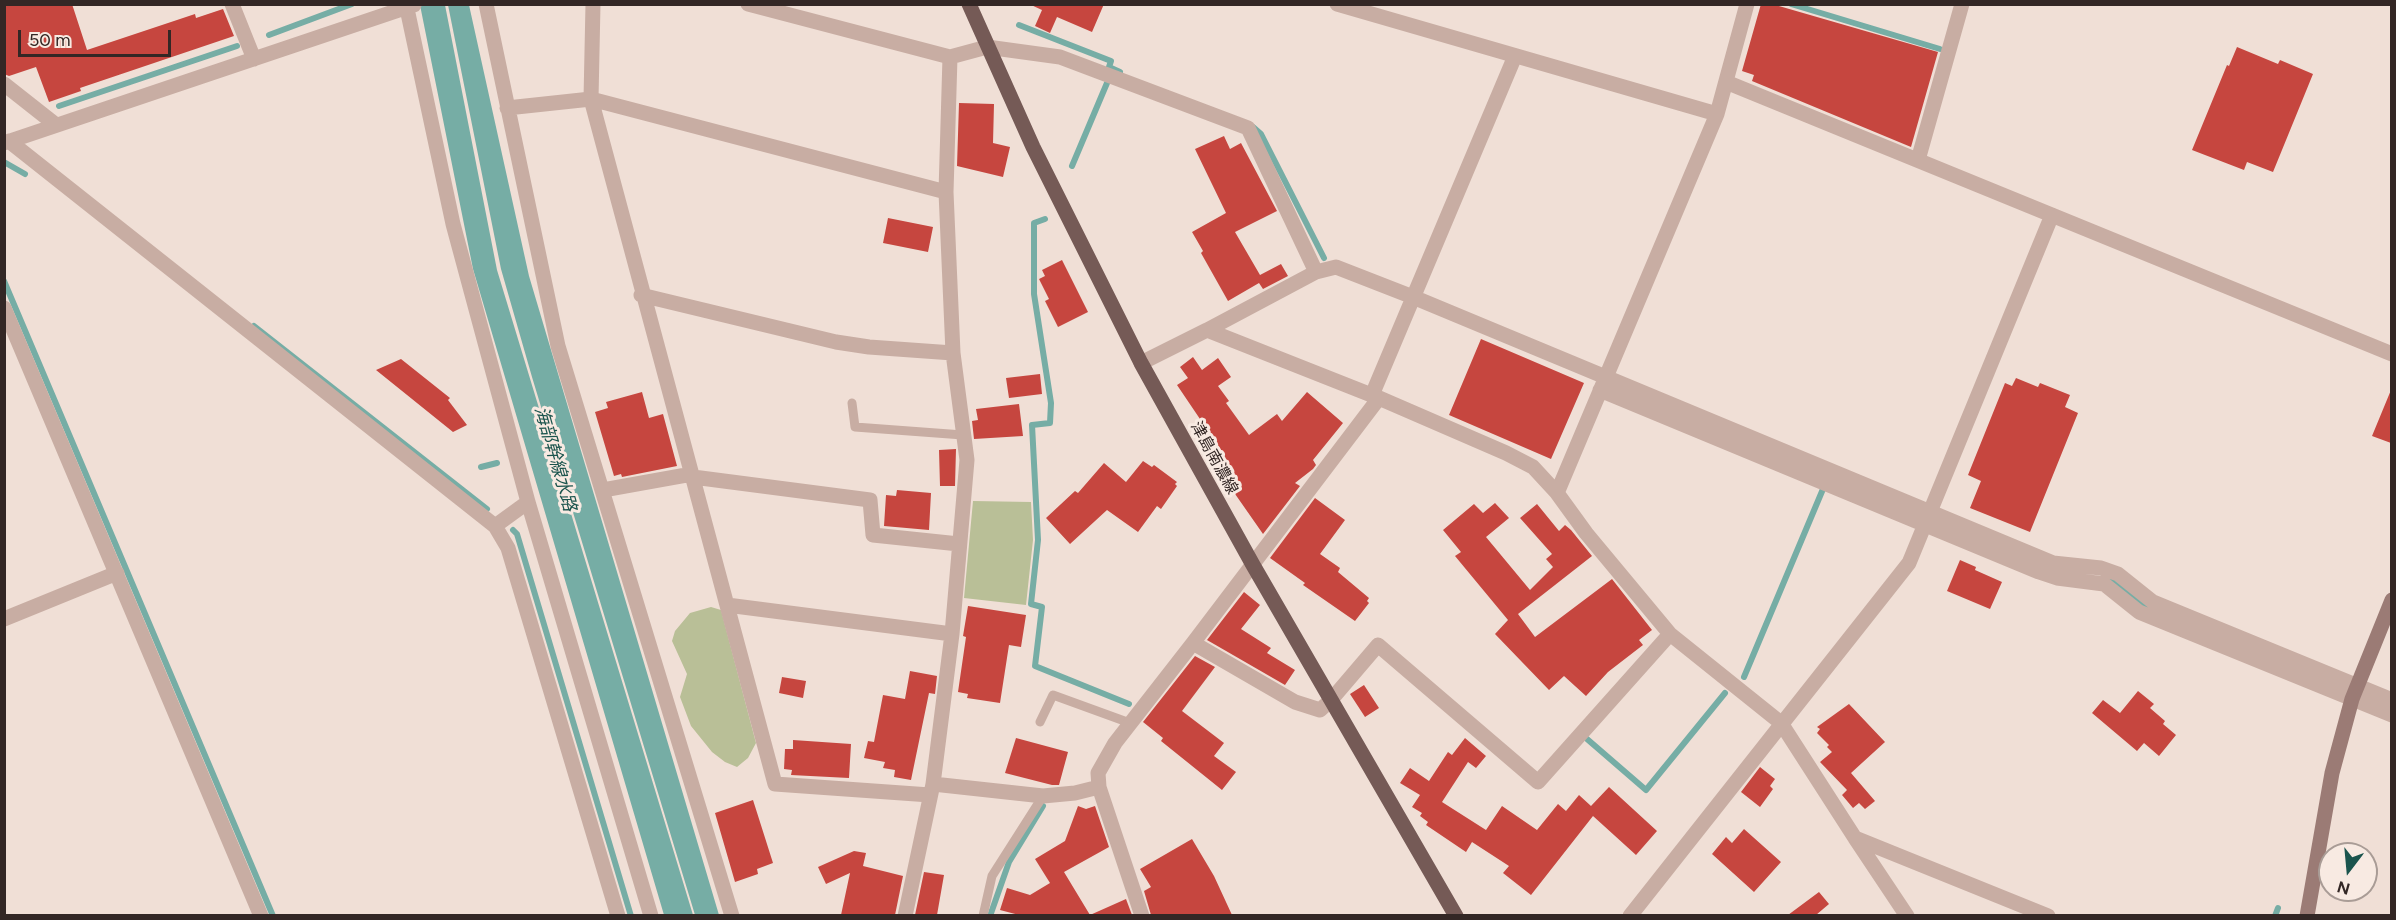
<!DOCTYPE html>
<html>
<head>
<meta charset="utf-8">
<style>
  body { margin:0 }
  #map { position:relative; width:2396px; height:920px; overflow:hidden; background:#f0dfd6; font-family:Figtree,sans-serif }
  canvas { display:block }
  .frame { position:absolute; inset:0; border:6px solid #332725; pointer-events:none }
  .north { position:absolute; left:2318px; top:842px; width:60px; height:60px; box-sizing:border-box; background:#f8eae2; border:2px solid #a99c96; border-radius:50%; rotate:196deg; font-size:16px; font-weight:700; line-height:24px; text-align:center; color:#332725 }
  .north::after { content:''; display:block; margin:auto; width:21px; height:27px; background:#1b544d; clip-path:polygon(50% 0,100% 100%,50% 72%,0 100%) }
  .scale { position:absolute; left:18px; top:30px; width:153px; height:27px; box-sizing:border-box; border:3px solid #332725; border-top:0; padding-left:8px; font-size:18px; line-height:21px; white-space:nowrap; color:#332725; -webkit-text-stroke:4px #f8eae2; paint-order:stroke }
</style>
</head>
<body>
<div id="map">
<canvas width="2396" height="920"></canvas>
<div class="frame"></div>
<div class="north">N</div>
<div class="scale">50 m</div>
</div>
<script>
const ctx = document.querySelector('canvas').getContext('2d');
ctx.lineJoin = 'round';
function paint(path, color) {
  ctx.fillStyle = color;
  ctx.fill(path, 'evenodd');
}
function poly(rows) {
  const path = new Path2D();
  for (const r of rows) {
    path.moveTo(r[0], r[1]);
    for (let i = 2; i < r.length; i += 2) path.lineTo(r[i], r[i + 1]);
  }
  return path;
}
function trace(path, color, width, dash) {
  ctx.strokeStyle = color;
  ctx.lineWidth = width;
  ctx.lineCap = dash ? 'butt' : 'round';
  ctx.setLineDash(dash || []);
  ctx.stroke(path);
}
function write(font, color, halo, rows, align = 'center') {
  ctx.font = font + ' Figtree,"Noto Sans JP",sans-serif';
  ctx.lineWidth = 6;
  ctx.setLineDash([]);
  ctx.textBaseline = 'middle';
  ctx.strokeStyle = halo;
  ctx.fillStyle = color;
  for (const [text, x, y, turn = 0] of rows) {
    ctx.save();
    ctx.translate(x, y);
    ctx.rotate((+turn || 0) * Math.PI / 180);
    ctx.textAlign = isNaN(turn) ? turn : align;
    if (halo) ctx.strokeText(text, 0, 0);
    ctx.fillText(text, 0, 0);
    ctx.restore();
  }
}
paint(poly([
  [973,501,1031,502,1033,540,1026,605,964,598],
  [711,607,721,610,756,743,748,758,737,767,725,762,712,752,691,726,680,697,687,674,672,641,675,631,690,613]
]), '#b9bf97');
paint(poly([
  [420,5,445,5,497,270,693,915,664,915,473,269],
  [448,5,469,5,529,276,719,915,695,915,532,377,501,269]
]), '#76ada5');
trace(poly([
  [1791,4,1940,49],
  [1019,25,1111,61,1109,67,1120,72],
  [269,35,352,4],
  [59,106,237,46],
  [1253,127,1261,134,1324,258],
  [4,162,25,174],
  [1072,166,1107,83],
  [1045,219,1034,223,1034,294,1051,403,1050,423,1032,425,1038,540,1031,604,1042,607,1035,666,1129,704],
  [4,281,273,916],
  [254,326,487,509],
  [481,467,497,463],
  [513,530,517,534,631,916],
  [2109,578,2153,610],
  [1744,677,1823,489],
  [1587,739,1646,790,1725,693],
  [990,916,1009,862,1043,806],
  [2275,916,2278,908]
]), '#76ada5', 6);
paint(poly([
  [4,4,72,4,87,50,195,14,196,18,223,9,234,36,80,88,81,91,49,102,36,67,9,76,4,74],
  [1029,4,1104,4,1092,32,1057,17,1050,33,1035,26,1042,10],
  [1761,4,1772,4,1938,52,1911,147,1752,81,1754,75,1742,71],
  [2237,47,2278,64,2280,60,2313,74,2273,172,2247,162,2244,170,2192,150,2227,65,2229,66],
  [959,103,994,104,993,143,1010,147,1003,177,957,166],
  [1224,136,1230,149,1241,143,1277,211,1235,232,1260,275,1281,264,1288,276,1263,289,1259,283,1228,301,1201,253,1203,251,1192,232,1226,213,1195,149],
  [888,218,933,227,928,252,883,243],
  [1062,260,1088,312,1058,327,1045,301,1049,299,1039,279,1045,276,1042,270],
  [1481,339,1584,383,1551,459,1449,415],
  [1193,357,1202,370,1218,358,1231,377,1218,386,1229,401,1226,403,1249,435,1277,414,1282,421,1307,392,1343,423,1313,460,1316,465,1313,469,1295,483,1300,486,1263,534,1233,491,1238,486,1219,461,1225,456,1177,385,1188,378,1180,367],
  [401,359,450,398,448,400,467,425,453,432,376,370],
  [1040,374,1042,394,1009,398,1006,378],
  [2016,378,2038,387,2040,383,2070,395,2065,407,2078,413,2030,532,1970,508,1981,481,1968,475,2005,383,2012,386],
  [2391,390,2391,443,2372,436],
  [642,392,649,418,663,414,677,466,622,477,621,474,614,476,595,412,608,408,606,402],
  [1019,404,1023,436,974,439,972,421,978,420,976,409],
  [956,449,955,486,940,486,939,450],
  [1143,461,1152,467,1154,465,1177,482,1175,484,1177,486,1161,509,1157,506,1138,532,1107,510,1070,544,1046,518,1075,491,1078,493,1104,463,1126,482],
  [897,490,931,493,929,530,884,526,886,495,896,496],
  [1315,498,1345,520,1320,554,1340,568,1338,572,1369,598,1367,601,1369,603,1355,621,1303,585,1305,583,1270,558],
  [1495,503,1509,518,1486,537,1530,590,1553,567,1546,559,1552,554,1520,518,1537,504,1559,531,1565,525,1571,530,1592,556,1518,614,1535,637,1612,579,1652,630,1639,640,1643,645,1608,672,1586,696,1564,676,1549,690,1495,634,1508,620,1455,556,1461,552,1443,530,1474,504,1483,513],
  [1960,560,1976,567,1975,570,2002,582,1990,609,1947,591],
  [1244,592,1260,605,1241,629,1271,648,1267,653,1295,670,1285,685,1207,640],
  [968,606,1026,615,1021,647,1009,645,1000,703,967,698,968,694,958,692,966,637,963,636],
  [1195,656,1215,667,1182,711,1224,743,1214,756,1236,772,1222,790,1161,741,1163,738,1143,722],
  [910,671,937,676,935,694,929,693,911,780,894,777,895,770,883,768,885,762,864,758,868,741,874,742,883,695,905,699],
  [782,677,806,681,803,698,779,693],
  [1364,685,1379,708,1365,717,1350,694],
  [2138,691,2154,704,2150,708,2165,721,2163,724,2176,735,2159,756,2144,743,2137,751,2092,713,2103,700,2120,713],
  [1849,704,1885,742,1851,773,1875,801,1865,809,1859,803,1853,808,1842,795,1847,790,1820,762,1832,752,1827,747,1829,745,1817,733,1820,729,1817,727],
  [1016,738,1068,752,1059,785,1052,785,1005,773],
  [1465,738,1486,756,1476,768,1468,762,1442,802,1486,830,1502,806,1537,830,1558,804,1566,811,1579,795,1591,806,1609,787,1657,831,1636,855,1593,816,1531,895,1503,873,1509,866,1472,842,1466,852,1426,825,1428,822,1420,816,1422,813,1412,807,1420,795,1400,783,1410,768,1429,781,1448,752,1452,755],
  [793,740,851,744,849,778,791,775,792,770,784,769,785,749,793,749],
  [1760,767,1775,779,1770,786,1773,789,1760,807,1741,792],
  [753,800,773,863,757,869,758,874,735,882,715,813],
  [1078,806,1086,809,1095,806,1109,847,1064,872,1090,915,1126,899,1132,915,1019,915,1000,910,1007,888,1030,895,1050,883,1035,859,1065,841],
  [1744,829,1781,862,1754,892,1712,854,1726,837,1732,843],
  [1192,839,1214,876,1232,915,1151,915,1144,891,1151,887,1140,869],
  [854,851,866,853,863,866,903,876,895,915,841,915,850,873,826,884,818,867],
  [924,872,944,875,937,915,915,915],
  [1819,892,1829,904,1816,915,1788,915]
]), '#c6463f');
trace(poly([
  [852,403,855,427,963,435],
  [1040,722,1053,695,1130,723],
  [983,916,992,876,1043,796]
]), '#c8ada3', 9);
trace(poly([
  [232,4,254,59],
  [406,4,453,224,528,502,651,916],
  [486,4,558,346,732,916],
  [593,4,591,99,775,784,930,795],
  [748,4,950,57],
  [1337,4,1717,114],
  [1726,82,2392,354],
  [4,84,56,125],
  [507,108,591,99,946,192],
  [9,141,495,526,528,502],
  [4,143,414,5],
  [1918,160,1962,4],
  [1316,272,1336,267,1413,297,2053,563,2101,568,2118,574,2153,602,2392,700],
  [641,295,836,342,869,347,953,353],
  [4,308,261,916],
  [1141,363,1207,330,1379,398,1506,453,1533,467,1557,493,1586,533,1670,634,1781,723,1855,838,2048,916],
  [1600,390,2039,572,2057,578,2104,584,2139,612,2392,715],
  [1372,395,1515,56],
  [693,477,870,500,873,535,959,544],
  [603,490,692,474],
  [1557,493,1717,114,1747,4],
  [495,526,508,548,618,916],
  [727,605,952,634],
  [4,619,117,573],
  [1193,643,1295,702,1320,710,1331,700,1378,645,1538,782,1670,634],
  [933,784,1043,796,1075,793,1099,787],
  [1855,838,1907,916],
  [905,916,933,784,952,634,967,460,953,353,946,192,950,57,987,47,1060,57,1248,128,1316,272,1207,330],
  [1142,916,1099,787,1098,773,1115,743,1193,643,1379,398],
  [1630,916,1909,563,2052,215]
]), '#c8ada3', 15);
trace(poly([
  [2307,916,2332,773,2352,699,2392,600]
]), '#9b7b75', 15);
trace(poly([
  [969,4,1033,147,1141,363,1253,565,1456,916]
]), '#755a56', 15);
write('16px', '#332725', '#f8eae2', [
  ["津島南濃線",1214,458,61]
]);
write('italic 18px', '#1b544d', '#f8eae2', [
  ["海部幹線水路",555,459,74]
]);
</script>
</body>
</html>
